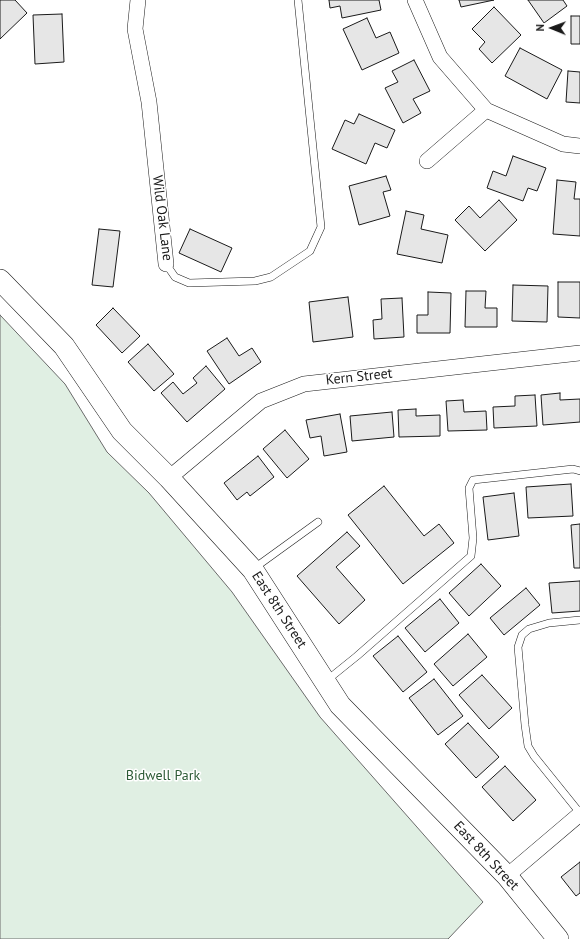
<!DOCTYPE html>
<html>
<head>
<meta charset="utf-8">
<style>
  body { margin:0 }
  #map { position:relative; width:580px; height:939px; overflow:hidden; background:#fff; font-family:"PT Sans",sans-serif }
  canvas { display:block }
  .north { position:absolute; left:532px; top:8px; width:40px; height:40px; -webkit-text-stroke:3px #fff; paint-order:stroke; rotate:271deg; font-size:11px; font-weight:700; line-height:16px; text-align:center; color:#1a1a1a }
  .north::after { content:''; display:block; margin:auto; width:14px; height:18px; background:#1a1a1a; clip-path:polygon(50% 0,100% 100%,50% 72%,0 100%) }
</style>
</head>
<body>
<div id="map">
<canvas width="580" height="939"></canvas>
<div class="north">N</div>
</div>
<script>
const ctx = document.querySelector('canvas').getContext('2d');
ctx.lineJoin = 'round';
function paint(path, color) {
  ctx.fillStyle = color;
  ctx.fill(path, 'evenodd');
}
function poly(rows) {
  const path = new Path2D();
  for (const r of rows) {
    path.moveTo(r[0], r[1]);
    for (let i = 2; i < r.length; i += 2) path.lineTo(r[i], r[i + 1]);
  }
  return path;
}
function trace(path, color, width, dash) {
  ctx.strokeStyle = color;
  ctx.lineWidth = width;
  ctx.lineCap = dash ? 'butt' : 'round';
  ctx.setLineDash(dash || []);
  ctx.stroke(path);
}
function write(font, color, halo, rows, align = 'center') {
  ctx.font = font + ' "PT Sans",sans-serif';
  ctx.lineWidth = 3;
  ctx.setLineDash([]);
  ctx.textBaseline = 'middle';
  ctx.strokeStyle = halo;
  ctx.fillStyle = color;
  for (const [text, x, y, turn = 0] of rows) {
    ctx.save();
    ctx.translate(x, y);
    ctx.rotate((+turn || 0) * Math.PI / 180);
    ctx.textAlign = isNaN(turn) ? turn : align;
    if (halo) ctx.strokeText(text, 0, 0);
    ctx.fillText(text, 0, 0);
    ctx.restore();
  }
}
const green = poly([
  [0,315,65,384,107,452,149,493,232,592,320,717,483,902,448,939,0,939,0,315]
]);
paint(green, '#e0efe3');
trace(green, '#6a6a6a', 1);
const building = poly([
  [0,0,15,0,27,13,0,39,0,0],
  [329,0,379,0,381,10,342,18,340,6,330,8,329,0],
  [459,0,494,0,461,7,459,0],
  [528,0,563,0,567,6,544,23,528,0],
  [494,7,521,35,492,63,479,49,485,42,472,29,494,7],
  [62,14,64,62,35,64,33,15,62,14],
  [571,16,580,16,580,44,571,44,571,16],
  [367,18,376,38,390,32,399,53,362,70,343,29,367,18],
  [520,48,562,70,547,99,505,76,520,48],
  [414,60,430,91,413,99,421,113,403,123,385,88,398,82,392,71,414,60],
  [568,71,580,72,580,103,566,102,568,71],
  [359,114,395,130,387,148,375,143,366,164,332,149,345,120,354,124,359,114],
  [513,156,546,168,537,191,528,188,523,201,487,188,493,171,506,176,513,156],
  [386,176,391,190,383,192,390,216,359,225,349,186,386,176],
  [557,180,576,182,574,199,580,199,580,236,553,234,557,180],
  [499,200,517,220,485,251,455,220,469,206,480,218,499,200],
  [406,211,424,215,421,229,448,235,442,263,397,254,406,211],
  [99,229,120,231,113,287,92,285,99,229],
  [190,229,232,248,221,272,179,253,190,229],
  [558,282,580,282,580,318,558,317,558,282],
  [513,285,548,286,547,322,512,321,513,285],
  [466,291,486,291,485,308,497,308,497,327,465,327,466,291],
  [428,292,451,293,450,333,417,333,417,315,428,315,428,292],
  [348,297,353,337,313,342,309,302,348,297],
  [402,298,404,337,374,339,373,320,382,319,381,299,402,298],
  [113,308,140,336,122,353,96,325,113,308],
  [227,338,239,356,252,348,261,362,229,384,207,351,227,338],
  [148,344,174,374,154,391,128,362,148,344],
  [206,366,225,389,187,422,161,393,173,382,183,394,197,383,193,378,206,366],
  [560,393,560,400,580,399,580,422,543,425,541,395,560,393],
  [535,395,537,426,494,428,493,407,515,406,515,396,535,395],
  [463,400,464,412,486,411,487,430,448,431,446,401,463,400],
  [416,409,416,416,440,415,440,436,399,437,398,410,416,409],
  [392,412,394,437,352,441,350,416,392,412],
  [340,414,347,452,324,456,321,436,310,438,306,420,340,414],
  [285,430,309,459,287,478,263,449,285,430],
  [258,456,274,477,250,496,247,492,237,500,224,483,258,456],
  [571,484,573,516,528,518,526,487,571,484],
  [384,486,424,536,439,524,454,543,403,584,348,515,384,486],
  [514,493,519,536,488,540,483,497,514,493],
  [580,524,580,568,574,568,571,525,580,524],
  [347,532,360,546,336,567,365,600,339,624,297,576,347,532],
  [481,564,501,586,469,616,449,593,481,564],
  [580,581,580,611,552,613,549,583,580,581],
  [526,588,540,605,504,635,490,618,526,588],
  [440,599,459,623,425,652,405,628,440,599],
  [468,634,487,657,453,686,434,664,468,634],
  [398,636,427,672,403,692,373,656,398,636],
  [482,675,512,708,489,729,459,695,482,675],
  [434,679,463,716,438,735,409,698,434,679],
  [468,723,499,757,476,778,445,744,468,723],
  [505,766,536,800,513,821,482,787,505,766],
  [580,862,580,893,576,896,561,877,580,862]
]);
paint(building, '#e6e6e6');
trace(building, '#1a1a1a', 1);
const lane = poly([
  [166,264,175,277,189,283,255,281,271,277,310,251,321,227,298,0],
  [253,569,318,522],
  [580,620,549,623,529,629,522,635,518,647,525,725,528,746,534,756,580,813],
  [326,681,357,656,471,556,473,538,469,488,473,480,573,469,580,471]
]);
const street = poly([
  [138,0,135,29,149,102,166,264],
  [415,0,440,57,486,110,563,144,580,146],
  [427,161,486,110],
  [169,478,261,401,304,384,580,353],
  [507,876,580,814]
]);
const secondary = poly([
  [0,280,64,346,122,431,169,478,253,570,340,705,507,876,558,939]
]);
trace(lane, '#1a1a1a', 8);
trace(street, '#1a1a1a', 16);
trace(secondary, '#1a1a1a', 22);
trace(lane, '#fff', 7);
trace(street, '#fff', 15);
trace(secondary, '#fff', 21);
write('14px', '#1a1a1a', '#fff', [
  ["Wild Oak Lane",162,218,83],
  ["Kern Street",359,377,-6],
  ["East 8th Street",279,610,57],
  ["East 8th Street",486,856,47]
]);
write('14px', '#2b5a34', '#fff', [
  ["Bidwell Park",163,776]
]);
</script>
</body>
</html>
